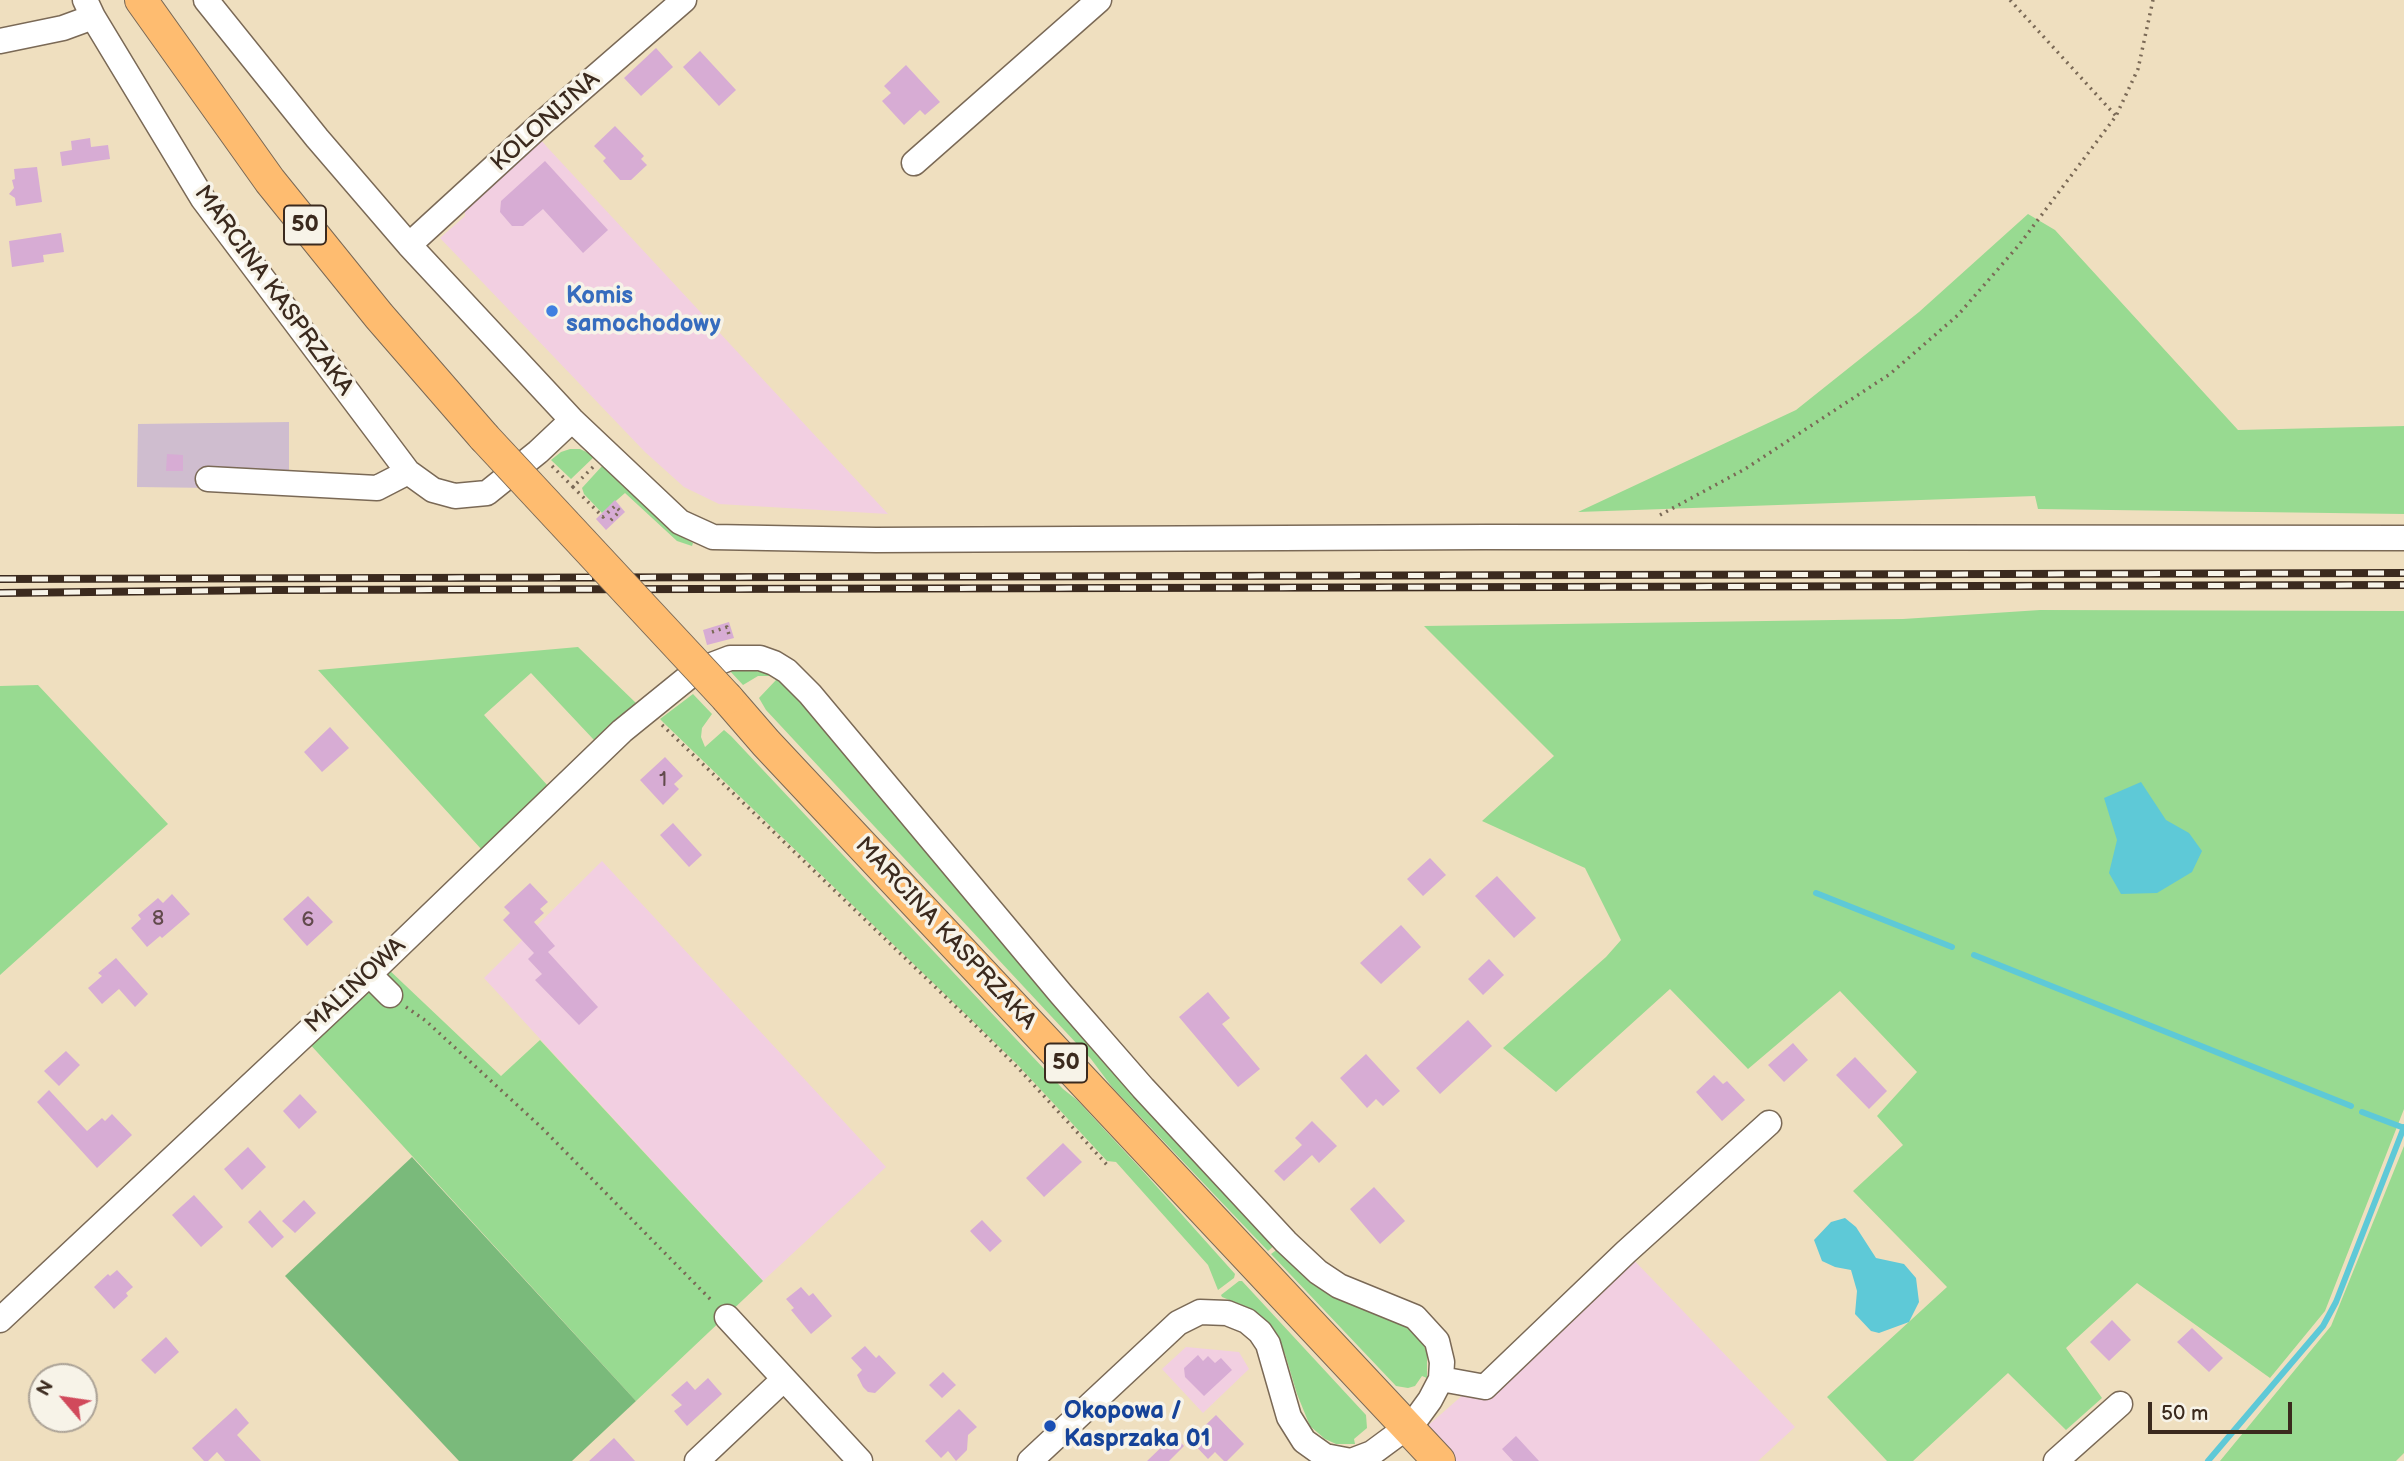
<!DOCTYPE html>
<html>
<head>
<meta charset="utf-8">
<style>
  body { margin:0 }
  #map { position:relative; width:2404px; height:1461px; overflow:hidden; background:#efdfbf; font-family:"Balsamiq Sans",sans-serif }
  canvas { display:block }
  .north { position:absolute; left:28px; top:1363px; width:70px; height:70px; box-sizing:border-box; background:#f7f3e8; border:2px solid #aca397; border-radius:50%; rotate:299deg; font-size:19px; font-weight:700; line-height:28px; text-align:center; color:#3b2a1e }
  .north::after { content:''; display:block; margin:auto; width:24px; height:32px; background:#d1495b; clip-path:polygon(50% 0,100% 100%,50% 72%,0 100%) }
  .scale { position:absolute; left:2148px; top:1402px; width:144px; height:32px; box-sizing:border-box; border:4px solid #3b2a1e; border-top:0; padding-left:9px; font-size:21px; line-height:24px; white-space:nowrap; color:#3b2a1e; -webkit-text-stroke:5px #f7f3e8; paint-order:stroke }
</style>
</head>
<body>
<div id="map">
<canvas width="2404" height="1461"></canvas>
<div class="north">N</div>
<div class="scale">50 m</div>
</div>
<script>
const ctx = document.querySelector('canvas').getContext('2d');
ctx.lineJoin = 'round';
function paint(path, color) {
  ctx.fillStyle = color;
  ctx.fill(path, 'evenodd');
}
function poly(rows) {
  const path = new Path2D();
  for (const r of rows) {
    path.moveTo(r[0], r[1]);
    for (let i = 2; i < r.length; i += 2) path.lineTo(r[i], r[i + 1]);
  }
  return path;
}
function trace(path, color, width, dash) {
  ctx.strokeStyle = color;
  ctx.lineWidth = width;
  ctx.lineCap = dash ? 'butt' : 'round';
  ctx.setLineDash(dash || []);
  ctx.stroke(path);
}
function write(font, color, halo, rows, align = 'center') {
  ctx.font = font + ' "Balsamiq Sans",sans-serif';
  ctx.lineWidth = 7;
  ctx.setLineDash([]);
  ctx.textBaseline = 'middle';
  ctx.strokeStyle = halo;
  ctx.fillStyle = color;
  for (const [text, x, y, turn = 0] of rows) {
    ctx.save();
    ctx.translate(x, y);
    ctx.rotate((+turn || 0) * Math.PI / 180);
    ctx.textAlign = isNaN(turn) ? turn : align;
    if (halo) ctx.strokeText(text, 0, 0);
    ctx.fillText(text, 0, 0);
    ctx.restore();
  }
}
paint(poly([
  [541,140,547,147,888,514,719,504,684,487,645,452,440,238,465,216,465,209],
  [602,861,886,1167,763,1281,484,978],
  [1626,1252,1795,1427,1758,1461,1439,1461,1416,1436],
  [1186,1347,1239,1352,1249,1369,1203,1413,1162,1369]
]), '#f2cfe1');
paint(poly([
  [289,422,289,489,137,487,138,424]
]), '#cfbdcf');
paint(poly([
  [2028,214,2055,230,2238,430,2404,426,2404,514,2038,509,2035,496,1578,512,1796,410,1919,312],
  [570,449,580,449,595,456,571,479,551,460,561,452],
  [603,465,677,534,693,543,692,546,677,541,625,493,602,513,584,494,582,488],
  [2040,610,2404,611,2404,1109,2325,1311,2270,1378,2137,1283,2066,1348,2102,1398,2066,1430,2008,1373,1913,1461,1887,1461,1827,1397,1947,1287,1853,1191,1903,1145,1877,1116,1917,1072,1840,991,1748,1069,1670,989,1556,1092,1503,1048,1606,957,1621,940,1585,868,1482,821,1554,756,1424,626,1903,619],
  [578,647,636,703,594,740,531,673,484,715,548,786,482,850,318,670],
  [729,670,752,670,765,673,792,689,1276,1244,1268,1251,1112,1087,1091,1059,766,710,759,698,776,680,770,676,758,676,743,685],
  [38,685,168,824,0,975,0,686],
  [693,694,712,714,702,728,701,737,705,747,724,730,731,736,1063,1089,1077,1100,1141,1169,1235,1274,1234,1278,1218,1290,1208,1265,1116,1162,1107,1161,1016,1063,667,726,660,719],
  [386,967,501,1076,540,1040,763,1281,636,1401,307,1041],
  [2404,1146,2404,1453,2396,1461,2220,1461,2331,1326],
  [1279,1248,1410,1329,1424,1345,1427,1354,1427,1378,1422,1376,1415,1386,1408,1388,1396,1386,1271,1254],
  [1239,1281,1242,1281,1366,1415,1367,1428,1354,1439,1355,1444,1336,1444,1325,1439,1310,1426,1297,1394,1285,1354,1272,1328,1251,1309,1222,1297,1221,1295]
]), '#98da91');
paint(poly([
  [412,1157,636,1401,572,1461,459,1461,285,1276]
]), '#7aba7b');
paint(poly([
  [2141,782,2166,820,2189,833,2202,851,2192,872,2157,893,2121,894,2109,873,2117,840,2104,798],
  [1845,1218,1856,1227,1876,1258,1904,1264,1916,1278,1919,1302,1909,1322,1879,1333,1871,1331,1855,1314,1857,1291,1851,1270,1835,1267,1822,1261,1814,1240,1831,1222]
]), '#5ec9d7');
trace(poly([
  [1816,893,1952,947],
  [1974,955,2351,1106],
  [2362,1112,2404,1128],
  [2208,1461,2323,1326,2336,1302,2404,1127]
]), '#5ec9d7', 6);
paint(poly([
  [656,48,673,67,641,96,624,78],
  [700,51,736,90,719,106,683,67],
  [906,65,940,102,925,115,920,110,904,125,882,101,891,93,884,86],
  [615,126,644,156,641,159,647,165,631,180,620,180,603,161,606,158,594,146],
  [90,138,91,147,108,145,110,159,62,166,60,152,72,150,71,141],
  [545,161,608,230,583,253,543,209,523,226,512,226,500,212,501,201],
  [37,167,42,202,16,206,15,198,9,194,14,188,12,180,15,179,14,169],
  [61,233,64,252,43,255,44,262,12,267,9,241],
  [167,454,183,455,183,471,166,471],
  [615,500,625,512,606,530,596,519],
  [729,622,734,638,707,645,703,630],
  [330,727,349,748,322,772,304,752],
  [665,757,683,776,674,784,679,789,663,805,640,780],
  [673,823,702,855,689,867,660,835],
  [1430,858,1446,875,1423,896,1407,879],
  [1497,876,1536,918,1514,938,1475,896],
  [530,883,548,902,540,909,544,913,534,922,555,946,548,952,598,1007,579,1025,535,980,542,974,528,959,534,953,503,920,510,913,504,907],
  [172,894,190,914,162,938,160,936,147,947,131,928,141,919,138,915,158,898,163,903],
  [308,896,333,922,307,946,283,919],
  [1401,925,1421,947,1381,984,1360,963],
  [116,958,148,994,135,1007,119,989,102,1004,88,988,102,976,98,973],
  [1489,959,1504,975,1483,995,1468,979],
  [1208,992,1230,1018,1222,1024,1260,1069,1238,1087,1179,1017],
  [1468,1020,1492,1046,1440,1094,1416,1068],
  [1793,1043,1808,1060,1784,1082,1768,1065],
  [66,1051,80,1065,59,1086,44,1071],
  [1366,1054,1400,1091,1383,1106,1376,1099,1367,1108,1340,1078],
  [1855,1057,1887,1091,1869,1109,1836,1075],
  [1714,1075,1723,1084,1727,1081,1745,1100,1722,1121,1696,1092],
  [49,1090,87,1131,102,1118,105,1121,112,1114,132,1135,97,1168,37,1102],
  [300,1094,317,1112,299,1129,283,1111],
  [1312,1121,1337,1146,1319,1163,1312,1155,1284,1181,1274,1171,1302,1145,1295,1138],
  [1063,1143,1082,1162,1044,1197,1026,1178],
  [248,1147,266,1167,242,1190,224,1169],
  [1374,1187,1405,1221,1380,1244,1350,1209],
  [194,1195,223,1227,201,1247,172,1215],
  [304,1200,316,1213,295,1233,282,1221],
  [260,1210,284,1237,272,1248,248,1222],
  [982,1220,1002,1241,990,1252,970,1231],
  [117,1270,133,1287,126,1293,128,1296,114,1309,94,1287,108,1274,110,1276],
  [801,1287,809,1296,813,1293,832,1316,811,1334,791,1310,794,1308,786,1299],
  [2112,1320,2131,1340,2109,1361,2090,1342],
  [2192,1328,2223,1358,2209,1372,2177,1342],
  [166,1337,179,1352,155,1374,141,1360],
  [865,1346,876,1358,879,1355,896,1373,875,1393,868,1392,863,1387,857,1375,862,1370,851,1358],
  [1198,1355,1203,1361,1208,1356,1215,1363,1221,1358,1232,1370,1204,1396,1185,1377,1184,1368],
  [943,1372,956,1385,942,1398,929,1385],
  [708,1378,722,1394,687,1426,674,1411,682,1405,671,1395,687,1381,695,1390],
  [236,1408,249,1423,237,1435,261,1461,225,1461,217,1452,208,1461,204,1461,192,1448],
  [959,1409,977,1427,968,1435,967,1450,956,1461,948,1451,941,1458,925,1441],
  [1216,1415,1244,1444,1227,1461,1224,1461,1215,1452,1208,1459,1190,1440],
  [1174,1435,1184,1446,1169,1461,1147,1461],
  [1516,1436,1539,1461,1513,1461,1502,1449],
  [614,1438,635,1461,589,1461]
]), '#d7acd4');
const minor = poly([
  [85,0,93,17,203,199,408,472,433,490,455,496,487,493,538,452,572,420],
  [206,0,317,138,409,245,572,420,680,522,713,537,876,540,1486,537,2404,538],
  [0,41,63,28,93,17],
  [914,163,1099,0],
  [409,245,540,125,684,0],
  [208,479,377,488,408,472],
  [369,974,390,995],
  [727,1317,860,1461],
  [0,1320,378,966,622,731,696,671,730,658,760,658,774,663,787,671,810,694,1061,994,1143,1088,1286,1242,1318,1272,1339,1286,1415,1317,1437,1341,1442,1362,1441,1379,1430,1400,1414,1422,1372,1453,1351,1461,1325,1456,1304,1441,1289,1417,1268,1344,1260,1332,1247,1321,1227,1313,1200,1312,1178,1323,1030,1461],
  [1441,1379,1485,1387,1626,1252,1769,1123],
  [697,1461,784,1379],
  [2056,1461,2120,1404]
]);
const major = poly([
  [141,0,270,181,379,316,484,437],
  [727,698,766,743,1439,1461]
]);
trace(minor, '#7a6956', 27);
trace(major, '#7a6956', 34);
trace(poly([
  [2010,0,2116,116],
  [552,466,573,487],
  [593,467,573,487,603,517,615,506,620,511,610,521],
  [1660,515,1745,469,1890,374,1958,315,2019,245,2116,116,2138,69,2153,0],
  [712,632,727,627,729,635,727,635],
  [662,725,980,1030,1020,1070,1108,1166],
  [406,1007,426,1021,541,1127,713,1302]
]), '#7a6956', 3.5, [2, 5]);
trace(minor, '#fff', 24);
trace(major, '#febc70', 32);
const rail = poly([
  [0,579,2404,573],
  [0,593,272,590,2404,585]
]);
trace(rail, '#3b2a1e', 8);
trace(rail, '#f7f3e8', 5, [16]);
const majorBridge = poly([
  [484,437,727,698]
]);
trace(majorBridge, '#7a6956', 34, []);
trace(majorBridge, '#febc70', 32);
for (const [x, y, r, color] of [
  [552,311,7,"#3f7fe0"],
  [1050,1426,7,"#1a4fb4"]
]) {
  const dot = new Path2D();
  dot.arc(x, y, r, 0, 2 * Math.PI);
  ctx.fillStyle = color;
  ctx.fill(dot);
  trace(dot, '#f7f3e8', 2.5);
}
write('21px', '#624a4c', null, [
  ["1",663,781],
  ["8",158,920],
  ["6",308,921]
]);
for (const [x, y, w] of [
  [305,225,42],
  [1066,1063,42]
]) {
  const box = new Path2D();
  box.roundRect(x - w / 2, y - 19.5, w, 39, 5);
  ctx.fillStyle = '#f7f3e8';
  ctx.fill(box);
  trace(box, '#3b2a1e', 2);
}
write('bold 23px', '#3b2a1e', null, [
  ["50",305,225],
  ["50",1066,1063]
]);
write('24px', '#3b2a1e', '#f7f3e8', [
  ["KOLONIJNA",546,122,-42],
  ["MARCINA KASPRZAKA",273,291,54],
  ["MARCINA KASPRZAKA",945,934,47],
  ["MALINOWA",356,986,-43]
]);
write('bold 24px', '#366cbe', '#f7f3e8', [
  ["Komis",566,297],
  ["samochodowy",566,325]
], 'left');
write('bold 24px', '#164399', '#f7f3e8', [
  ["Okopowa /",1064,1412],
  ["Kasprzaka 01",1064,1440]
], 'left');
</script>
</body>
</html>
